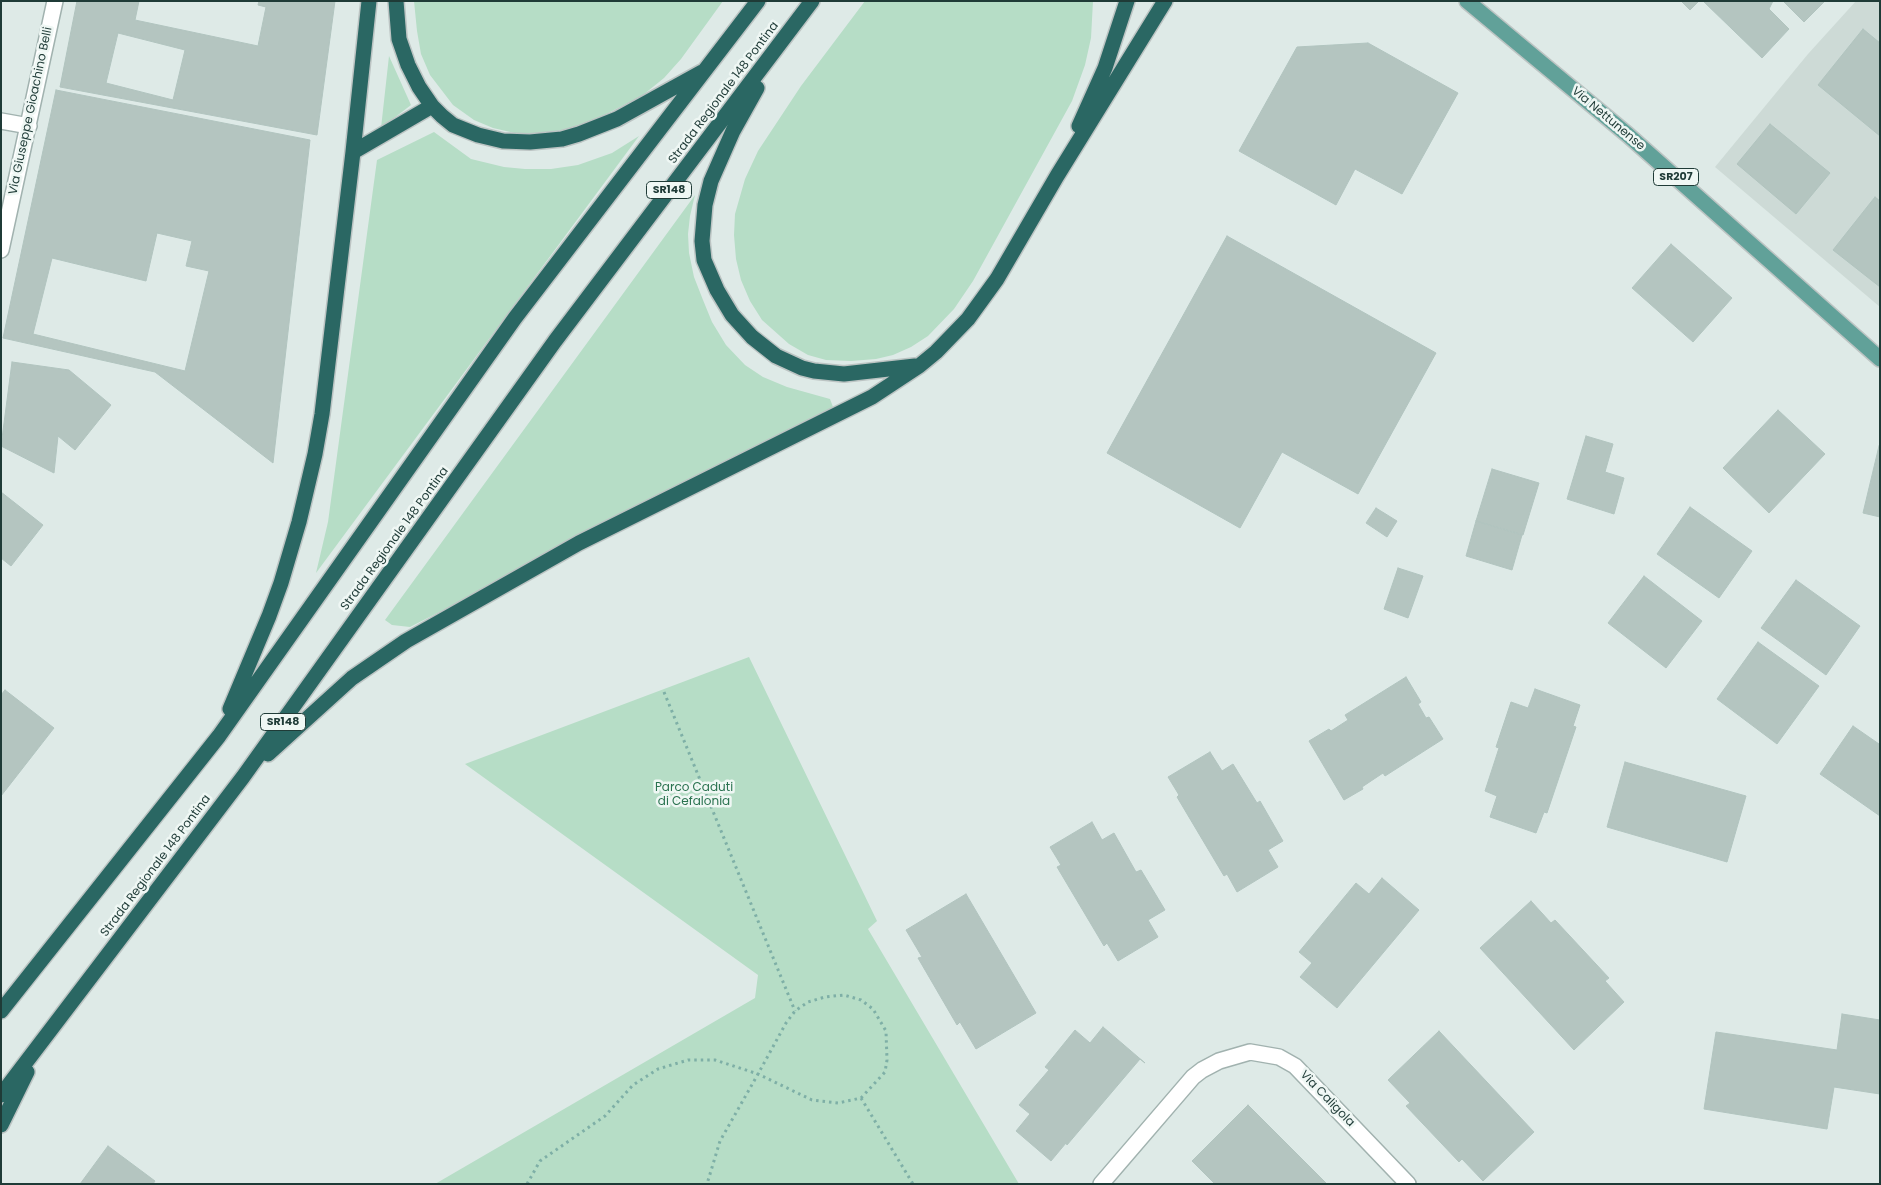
<!DOCTYPE html>
<html>
<head>
<meta charset="utf-8">
<style>
  body { margin:0 }
  #map { position:relative; width:1881px; height:1185px; overflow:hidden; background:#deeae7; font-family:Poppins,sans-serif }
  canvas { display:block }
  .frame { position:absolute; inset:0; border:2px solid #1f3b37; pointer-events:none }
</style>
</head>
<body>
<div id="map">
<canvas width="1881" height="1185"></canvas>
<div class="frame"></div>
</div>
<script>
const ctx = document.querySelector('canvas').getContext('2d');
ctx.lineJoin = 'round';
function paint(path, color) {
  ctx.fillStyle = color;
  ctx.fill(path, 'evenodd');
}
function poly(rows) {
  const path = new Path2D();
  for (const r of rows) {
    path.moveTo(r[0], r[1]);
    for (let i = 2; i < r.length; i += 2) path.lineTo(r[i], r[i + 1]);
  }
  return path;
}
function trace(path, color, width, dash) {
  ctx.strokeStyle = color;
  ctx.lineWidth = width;
  ctx.lineCap = dash ? 'butt' : 'round';
  ctx.setLineDash(dash || []);
  ctx.stroke(path);
}
function write(font, color, halo, rows, align = 'center') {
  ctx.font = font + ' Poppins,sans-serif';
  ctx.lineWidth = 5;
  ctx.setLineDash([]);
  ctx.textBaseline = 'middle';
  ctx.strokeStyle = halo;
  ctx.fillStyle = color;
  for (const [text, x, y, turn = 0] of rows) {
    ctx.save();
    ctx.translate(x, y);
    ctx.rotate((+turn || 0) * Math.PI / 180);
    ctx.textAlign = isNaN(turn) ? turn : align;
    if (halo) ctx.strokeText(text, 0, 0);
    ctx.fillText(text, 0, 0);
    ctx.restore();
  }
}
paint(poly([
  [1856,1,1880,1,1880,307,1715,167,1808,54]
]), '#cddad6');
paint(poly([
  [414,1,723,1,681,59,664,78,643,95,593,121,568,129,545,133,519,134,493,128,474,120,453,105,430,75,421,54,417,31],
  [865,1,1093,1,1091,38,1085,65,1072,101,973,281,954,309,928,336,911,347,893,355,876,359,851,361,826,360,808,355,789,344,762,320,750,301,741,280,736,259,734,235,735,214,745,179,758,151,801,86],
  [389,56,411,105,381,128],
  [434,132,471,159,504,167,525,169,551,169,578,165,612,153,639,136,316,573,328,522,377,160],
  [695,195,690,216,688,234,689,253,694,277,703,300,712,322,726,345,745,365,763,377,787,387,830,399,833,407,830,413,410,627,392,625,385,620],
  [749,657,877,921,868,929,1019,1184,435,1184,755,998,758,975,465,764]
]), '#b6ddc6');
const building = poly([
  [77,1,335,1,317,135,60,87,77,1],
  [139,1,259,1,258,5,266,7,258,46,135,20,139,1],
  [1681,1,1699,1,1690,10,1681,1],
  [1703,1,1773,1,1769,9,1789,29,1762,58,1703,1],
  [1783,1,1825,1,1804,22,1783,1],
  [1863,29,1880,43,1880,136,1818,85,1863,29],
  [118,33,185,50,173,100,106,83,118,33],
  [1368,43,1458,93,1402,194,1355,169,1336,205,1239,151,1297,47,1368,43],
  [56,90,310,140,273,463,155,372,3,338,56,90],
  [1770,124,1830,173,1796,214,1737,164,1770,124],
  [1875,197,1880,201,1880,287,1833,250,1875,197],
  [157,233,192,241,186,266,209,271,185,371,33,334,52,258,146,281,157,233],
  [1227,236,1436,353,1358,494,1282,452,1240,528,1107,453,1227,236],
  [1671,244,1732,298,1693,342,1632,288,1671,244],
  [12,362,69,370,111,405,75,450,58,436,54,473,1,446,12,362],
  [1778,410,1825,454,1769,513,1723,468,1778,410],
  [1586,436,1613,444,1605,472,1624,478,1614,514,1567,499,1586,436],
  [1879,446,1880,447,1880,517,1863,513,1879,446],
  [1492,469,1539,483,1523,535,1476,521,1492,469],
  [1,492,43,525,11,566,1,558,1,492],
  [1690,507,1752,551,1719,598,1657,554,1690,507],
  [1376,508,1397,521,1387,537,1366,523,1376,508],
  [1476,521,1522,535,1512,570,1466,556,1476,521],
  [1398,568,1423,576,1408,618,1384,609,1398,568],
  [1644,576,1702,621,1666,668,1608,623,1644,576],
  [1796,580,1860,626,1826,675,1761,628,1796,580],
  [1758,642,1819,686,1777,744,1717,699,1758,642],
  [1406,677,1421,702,1418,704,1426,718,1429,717,1443,739,1385,776,1383,773,1362,787,1363,789,1344,800,1309,741,1329,729,1331,731,1348,720,1345,715,1406,677],
  [1535,689,1580,705,1573,726,1576,727,1547,813,1544,812,1536,833,1490,817,1497,796,1485,791,1499,748,1496,747,1511,702,1528,708,1535,689],
  [5,690,54,728,1,796,1,695,5,690],
  [1853,726,1879,744,1880,743,1880,816,1820,774,1853,726],
  [1210,752,1222,771,1233,764,1257,803,1260,801,1283,841,1268,850,1278,867,1237,892,1227,874,1224,876,1177,797,1179,795,1168,777,1210,752],
  [1625,762,1746,796,1727,862,1607,827,1625,762],
  [1092,822,1102,840,1114,833,1136,872,1141,870,1165,910,1148,920,1158,937,1118,961,1107,943,1104,946,1057,867,1061,865,1050,847,1092,822],
  [1382,878,1419,910,1337,1008,1300,977,1312,963,1299,952,1356,883,1369,894,1382,878],
  [966,894,1036,1013,976,1049,960,1022,957,1025,918,958,922,957,906,930,966,894],
  [1531,901,1551,923,1555,920,1609,978,1605,981,1624,1002,1574,1050,1480,948,1531,901],
  [1842,1014,1880,1020,1880,1094,1834,1087,1827,1129,1704,1109,1716,1032,1837,1050,1842,1014],
  [1103,1027,1145,1063,1140,1059,1067,1145,1066,1143,1051,1161,1016,1131,1030,1114,1019,1105,1049,1070,1045,1067,1075,1030,1090,1043,1103,1027],
  [1439,1031,1534,1132,1483,1181,1462,1159,1459,1162,1406,1106,1410,1103,1388,1080,1439,1031],
  [1248,1105,1327,1184,1215,1184,1192,1161,1248,1105],
  [108,1146,155,1181,153,1184,80,1184,108,1146]
]);
paint(building, '#b4c5c0');
trace(building, '#b1c4bf', 1);
const street = poly([
  [1,121,29,126],
  [1,250,55,1],
  [1101,1184,1193,1077,1202,1070,1219,1061,1250,1052,1279,1057,1295,1066,1408,1184]
]);
const primary = poly([
  [1467,1,1628,135,1880,359]
]);
const highway = poly([
  [396,1,399,39,408,65,419,87,432,106,442,116,453,125,478,135,503,141,530,142,562,139,579,134,617,119,702,72],
  [757,88,733,131,711,181,705,205,702,241,704,260,717,290,732,315,752,337,776,356,802,368,814,371,844,374,915,366],
  [1079,126,1105,68,1127,1],
  [353,152,432,106],
  [230,709,269,616,281,583,299,522,315,454,322,414,353,152,369,1],
  [268,754,352,678,406,641,579,543,872,397,919,366,936,352,968,319,997,279,1057,176,1165,1],
  [1,1011,219,736,515,318,758,1],
  [1,1095,243,777,555,341,812,1],
  [1,1125,27,1072]
]);
trace(street, '#a1b2af', 18);
trace(primary, '#bcc4c3', 18);
trace(highway, '#bcc4c3', 18);
trace(poly([
  [664,692,795,1011],
  [861,1098,913,1184],
  [527,1184,540,1161,605,1116,633,1085,658,1069,688,1060,715,1060,758,1074,812,1100,838,1103,861,1098,885,1072,887,1060,886,1031,873,1009,861,1000,844,995,825,997,808,1002,795,1011,786,1023,758,1074,720,1141,707,1184]
]), '#7eafa6', 3, [2.5, 4]);
trace(street, '#fff', 15);
trace(primary, '#61a199', 15);
trace(highway, '#2a6763', 15);
for (const [x, y, w] of [
  [1676,177,45],
  [669,190,45],
  [283,722,45]
]) {
  const box = new Path2D();
  box.roundRect(x - w / 2, y - 8.5, w, 17, 4);
  ctx.fillStyle = '#eff7f4';
  ctx.fill(box);
  trace(box, '#1f3b37', 1);
}
write('bold 11px', '#1f3b37', null, [
  ["SR207",1676,177],
  ["SR148",669,190],
  ["SR148",283,722]
]);
write('12px', '#1f3b37', '#eff7f4', [
  ["Strada Regionale 148 Pontina",724,93,-53],
  ["Via Giuseppe Gioachino Belli",31,111,-78],
  ["Via Nettunense",1608,119,40],
  ["Strada Regionale 148 Pontina",395,539,-54],
  ["Strada Regionale 148 Pontina",156,866,-53],
  ["Via Caligola",1327,1099,46]
]);
write('12px', '#29724f', '#eff7f4', [
  ["Parco Caduti",694,788],
  ["di Cefalonia",694,802]
]);
</script>
</body>
</html>
